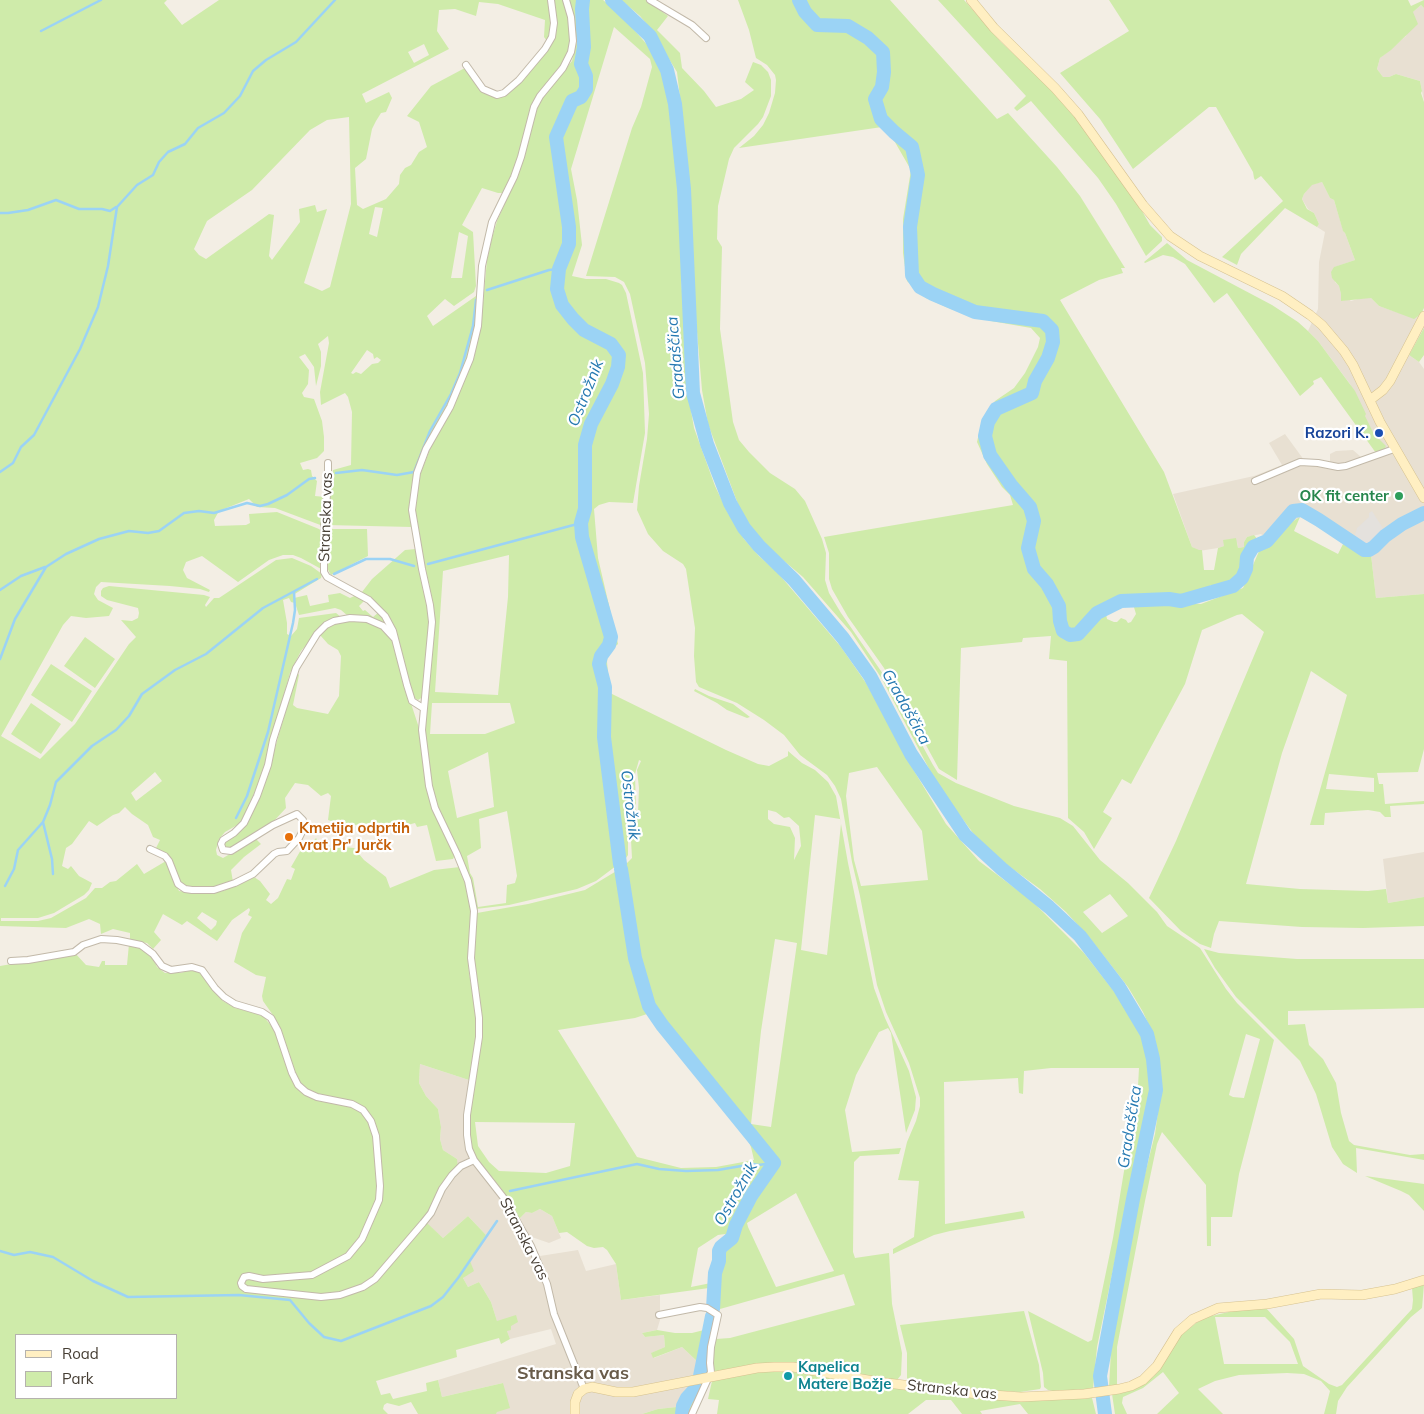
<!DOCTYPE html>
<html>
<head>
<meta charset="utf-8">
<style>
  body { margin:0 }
  #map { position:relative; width:1424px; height:1414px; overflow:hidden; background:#f3eee4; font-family:Mulish,sans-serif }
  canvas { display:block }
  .legend { position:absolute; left:15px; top:1334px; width:162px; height:65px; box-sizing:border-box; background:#fff; border:1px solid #b5b2ae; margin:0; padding:6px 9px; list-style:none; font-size:15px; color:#463e34 }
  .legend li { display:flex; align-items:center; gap:10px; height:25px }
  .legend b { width:25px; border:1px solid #b5b2ae }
</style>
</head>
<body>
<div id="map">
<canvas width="1424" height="1414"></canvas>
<ul class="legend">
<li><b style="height:6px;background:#ffefc2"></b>Road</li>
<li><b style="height:14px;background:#cfebaa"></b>Park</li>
</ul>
</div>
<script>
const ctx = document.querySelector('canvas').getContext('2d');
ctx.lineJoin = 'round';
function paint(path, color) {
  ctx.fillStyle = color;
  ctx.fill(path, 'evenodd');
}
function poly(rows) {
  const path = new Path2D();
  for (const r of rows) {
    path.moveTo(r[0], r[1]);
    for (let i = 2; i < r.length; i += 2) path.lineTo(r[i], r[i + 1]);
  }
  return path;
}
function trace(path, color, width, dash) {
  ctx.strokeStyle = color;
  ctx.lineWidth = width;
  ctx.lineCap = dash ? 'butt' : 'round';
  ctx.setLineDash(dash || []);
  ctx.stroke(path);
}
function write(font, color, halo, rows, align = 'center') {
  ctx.font = font + ' Mulish,sans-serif';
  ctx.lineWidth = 4.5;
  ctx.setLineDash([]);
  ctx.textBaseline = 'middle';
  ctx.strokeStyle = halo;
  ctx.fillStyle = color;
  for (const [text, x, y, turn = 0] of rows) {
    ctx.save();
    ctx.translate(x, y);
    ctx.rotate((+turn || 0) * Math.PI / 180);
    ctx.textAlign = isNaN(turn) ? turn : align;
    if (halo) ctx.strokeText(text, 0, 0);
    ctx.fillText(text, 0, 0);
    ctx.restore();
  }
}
paint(poly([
  [1421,5,1424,8,1424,101,1420,81,1396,74,1389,77,1383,77,1377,69,1380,58,1406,36,1413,12],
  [1322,182,1330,198,1334,200,1343,230,1345,233,1355,260,1335,267,1335,282,1339,286,1341,294,1351,301,1361,298,1371,298,1379,306,1396,312,1424,316,1424,328,1409,355,1419,362,1424,369,1424,594,1376,598,1371,555,1362,555,1343,539,1300,517,1290,523,1271,543,1261,534,1247,537,1244,542,1244,547,1238,548,1237,542,1218,548,1199,551,1192,547,1173,494,1254,476,1282,465,1269,443,1285,434,1304,460,1330,463,1330,454,1336,451,1353,450,1361,457,1376,453,1376,435,1374,434,1364,416,1350,384,1318,341,1308,331,1318,309,1319,262,1325,232,1317,227,1319,224,1314,213,1308,209,1302,199,1304,194,1312,184],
  [1424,852,1424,897,1388,903,1383,859],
  [420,1064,469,1080,474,1083,470,1119,484,1168,503,1191,519,1219,526,1212,532,1213,540,1209,552,1216,561,1238,549,1243,529,1236,540,1256,578,1250,586,1271,616,1264,621,1300,660,1295,660,1320,657,1330,642,1333,645,1337,664,1335,665,1347,652,1353,654,1358,682,1347,700,1364,699,1376,695,1384,677,1407,658,1409,642,1414,496,1414,503,1383,442,1397,438,1380,556,1344,551,1329,510,1339,507,1331,497,1321,491,1302,479,1282,468,1287,463,1278,470,1261,486,1235,468,1216,443,1238,426,1223,457,1159,443,1150,440,1139,441,1127,438,1109,426,1096,419,1083]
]), '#e8e0d2');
paint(poly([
  [0,0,167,0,164,3,182,25,219,0,549,0,552,21,547,41,544,37,545,20,498,4,479,2,476,16,455,9,439,10,437,31,449,49,362,94,366,103,389,92,392,98,386,112,381,113,376,121,372,129,366,159,355,168,357,205,363,209,386,199,399,184,400,175,405,168,411,165,419,152,427,147,419,122,407,116,431,86,463,69,466,69,482,91,497,97,547,51,556,34,557,22,553,0,563,0,568,18,570,41,567,58,540,92,530,110,520,153,505,193,498,193,482,188,462,225,473,232,476,286,474,292,454,306,445,299,427,316,433,326,476,296,478,298,477,315,468,356,452,396,432,433,423,451,412,527,326,525,333,470,351,465,352,412,348,397,345,393,321,405,320,392,329,343,328,336,318,344,321,352,321,366,316,386,314,367,305,354,299,357,309,370,308,384,302,393,304,397,314,399,322,421,324,437,324,451,317,458,300,463,303,470,308,469,311,470,312,476,317,481,315,496,325,497,323,526,275,508,257,507,249,499,219,511,214,520,215,526,246,525,250,523,249,514,277,512,319,529,323,532,323,570,301,558,293,555,283,555,269,560,238,582,202,556,186,562,183,570,187,578,210,590,209,592,200,589,170,586,101,582,96,587,94,594,98,600,113,608,109,616,86,618,71,616,63,625,1,736,40,759,75,724,129,644,136,637,121,620,132,621,138,618,139,613,138,608,107,600,101,596,101,591,103,588,109,586,204,595,210,597,205,605,206,607,214,598,219,598,276,560,292,558,311,566,322,574,321,578,293,595,294,598,307,595,310,606,329,602,328,595,340,593,350,598,359,594,366,599,359,606,363,611,365,610,373,617,379,612,387,626,348,616,341,610,335,608,299,615,295,603,291,602,289,598,283,600,287,623,287,634,291,636,297,629,299,618,336,613,341,617,330,619,324,624,301,651,290,673,262,774,245,816,239,824,225,832,219,839,216,850,217,855,223,858,256,839,261,844,244,857,231,870,233,882,211,888,183,887,178,880,176,869,170,857,156,848,160,840,153,837,148,825,132,814,125,807,119,813,113,815,97,826,89,821,72,844,66,848,62,866,68,869,71,866,79,876,92,883,89,890,84,895,54,913,38,918,1,918,1,921,38,921,51,918,86,898,95,888,102,888,110,882,116,881,137,864,144,874,166,861,179,891,196,893,223,891,254,877,260,881,270,894,266,900,271,904,278,898,287,879,291,880,295,869,291,867,302,848,306,851,316,838,323,849,343,847,354,848,364,860,386,877,390,888,434,870,460,867,469,895,471,912,468,955,469,973,475,1005,476,1038,469,1080,420,1064,419,1083,426,1096,438,1109,441,1127,440,1139,443,1150,457,1159,458,1169,443,1189,427,1223,443,1238,468,1216,486,1235,470,1261,474,1271,463,1278,468,1287,479,1282,491,1302,497,1321,516,1315,518,1322,511,1326,511,1330,507,1331,510,1339,501,1344,499,1338,456,1350,457,1357,376,1381,381,1395,390,1393,393,1399,427,1391,426,1383,438,1380,442,1397,503,1383,510,1408,497,1412,496,1414,418,1414,411,1402,399,1406,387,1403,384,1405,383,1409,388,1414,0,1414,0,966,75,953,86,965,99,967,102,961,105,961,105,965,127,965,129,944,139,945,152,956,157,967,165,973,180,973,192,970,199,972,205,975,212,989,223,1001,235,1008,255,1013,264,1017,273,1028,278,1039,285,1042,275,1018,263,1001,262,996,266,977,256,975,234,962,242,933,252,917,248,915,250,910,249,908,232,920,217,941,187,921,182,925,163,914,154,932,161,940,153,949,147,943,130,940,130,933,113,929,101,934,100,924,89,919,66,928,0,926],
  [424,44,429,55,414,63,408,52],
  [349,117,351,204,330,287,322,291,304,283,327,209,317,212,315,205,299,209,300,222,272,260,269,256,274,215,269,214,206,259,199,255,194,249,207,221,252,190,310,130,327,120],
  [375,207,383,208,377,237,369,234],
  [459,232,468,236,462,278,451,278],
  [367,350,373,354,374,359,377,357,381,360,378,363,372,364,361,374,356,372,353,374,351,373],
  [155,772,162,781,136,801,131,793],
  [202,912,217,921,216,925,211,930,197,918],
  [16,1335,176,1335,176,1398,16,1398],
  [569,0,603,0,622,16,650,48,662,70,671,114,675,153,681,190,681,275,688,393,694,428,715,486,728,513,744,539,759,556,777,572,841,647,866,683,886,718,910,764,946,824,979,861,1032,901,1084,953,1116,994,1145,1042,1150,1068,1150,1091,1097,1347,1093,1389,1053,1391,1048,1390,1044,1387,1043,1373,1028,1311,1088,1342,1092,1340,1113,1238,1138,1086,1139,1068,1051,1068,1024,1071,1023,1094,1019,1093,1018,1078,944,1082,945,1224,1023,1211,1025,1218,950,1231,934,1235,893,1254,893,1249,914,1237,919,1181,898,1180,907,1142,916,1121,920,1106,920,1098,909,1063,886,1012,877,985,860,896,852,862,841,799,835,786,827,775,800,755,784,735,764,720,737,703,699,687,696,682,694,656,695,628,686,569,683,564,663,551,648,534,637,510,639,486,647,439,649,414,645,363,630,294,624,282,615,277,586,276,632,128,641,107,652,67,650,59,614,27,571,169,577,200,582,245,572,276,586,279,606,279,619,283,622,285,626,293,643,373,645,433,633,503,609,502,599,505,594,509,598,558,618,644,608,653,607,662,610,693,726,750,758,764,769,766,788,756,788,751,802,763,815,770,828,782,836,796,848,863,874,988,885,1018,909,1071,916,1097,915,1110,906,1133,891,1033,888,1028,879,1032,856,1075,845,1110,852,1152,901,1148,899,1154,860,1156,854,1162,853,1252,855,1258,889,1253,892,1304,902,1353,901,1375,897,1380,892,1380,815,1367,715,1371,711,1364,716,1339,730,1338,855,1305,844,1274,720,1309,707,1305,709,1288,621,1300,616,1264,607,1250,603,1247,594,1248,587,1246,567,1232,559,1233,552,1216,540,1209,532,1213,526,1212,519,1219,503,1191,475,1156,471,1146,469,1131,471,1100,480,1047,474,956,477,913,528,904,585,890,623,867,632,858,631,840,638,812,639,788,637,770,641,761,639,760,635,774,636,811,628,842,628,855,622,864,616,866,596,881,577,889,509,905,476,909,470,878,457,846,435,804,428,767,425,718,435,630,434,611,414,516,420,475,434,439,456,398,474,358,481,324,487,260,492,238,497,221,516,179,528,143,535,112,543,97,572,61,577,41],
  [509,555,508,597,498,695,435,692,443,571],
  [432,703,510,703,515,723,485,734,430,734],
  [488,752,494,807,457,818,448,771],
  [877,767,922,831,928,880,861,886,854,860,846,796,849,773],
  [768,810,776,812,784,818,789,817,799,826,801,846,794,860,795,838,790,827,774,824,768,819],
  [507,811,517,876,515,883,507,885,506,903,478,907,473,878,470,873,467,856,481,848,479,819],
  [815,815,840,819,841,824,827,955,801,950],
  [775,939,797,943,771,1127,751,1124,761,1031],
  [650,1013,743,1129,751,1147,754,1160,716,1167,681,1168,637,1157,558,1030,635,1018],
  [475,1122,575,1123,570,1166,546,1173,499,1171,489,1162,478,1146],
  [796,1193,834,1271,776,1287,748,1227,747,1223],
  [725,1234,728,1238,717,1247,715,1253,711,1283,691,1287,698,1248,718,1235],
  [621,0,646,0,668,16,657,30,680,53,682,68,704,91,716,107,741,99,754,90,745,82,753,62,761,65,768,72,771,80,771,96,763,117,758,124,734,148,729,159,718,206,717,239,722,247,720,329,733,422,739,440,749,452,770,473,795,489,805,501,822,539,826,553,825,580,829,593,841,613,883,674,933,765,938,773,956,783,1014,806,1060,818,1073,826,1100,860,1128,883,1157,912,1167,926,1200,948,1226,989,1237,1003,1274,1040,1239,1174,1232,1217,1211,1217,1211,1246,1207,1246,1206,1185,1162,1132,1157,1144,1145,1201,1117,1347,1117,1385,1109,1387,1111,1351,1138,1202,1155,1134,1160,1096,1160,1069,1155,1039,1143,1012,1128,987,1089,937,1066,912,1040,889,991,853,973,833,938,786,882,679,851,632,803,577,764,544,750,527,739,507,708,424,702,390,692,273,682,115,677,72,649,27,640,16],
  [1110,894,1128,916,1102,933,1083,912],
  [1246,1034,1260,1039,1244,1098,1233,1097,1229,1095,1230,1091],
  [738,0,890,0,997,119,1008,113,1057,167,1080,196,1125,268,1121,268,1123,273,1099,280,1060,300,1164,472,1192,547,1199,550,1202,550,1204,570,1214,570,1218,548,1224,546,1223,540,1236,538,1238,548,1244,547,1244,542,1247,537,1254,535,1258,540,1248,549,1244,557,1245,565,1233,582,1226,586,1211,585,1204,591,1185,598,1184,603,1201,604,1243,588,1260,549,1267,547,1290,523,1300,517,1294,531,1338,554,1345,540,1362,555,1371,555,1376,598,1424,594,1424,749,1418,772,1377,773,1379,784,1383,784,1385,804,1424,801,1424,804,1390,806,1391,817,1385,817,1380,812,1368,810,1325,813,1324,825,1310,825,1347,695,1311,671,1282,753,1246,884,1300,889,1368,891,1386,889,1388,903,1424,897,1424,926,1363,928,1302,927,1219,921,1214,934,1211,948,1200,944,1181,931,1149,898,1176,841,1264,632,1242,614,1237,615,1202,630,1185,684,1131,784,1122,779,1103,812,1112,818,1094,849,1084,832,1068,818,1067,661,1049,659,1051,636,1023,638,1022,642,961,648,957,780,939,769,884,668,848,617,832,589,829,579,829,553,824,537,1013,505,1010,495,1002,487,987,464,977,442,982,420,995,401,1014,388,1025,373,1038,347,1040,338,1031,328,991,321,951,309,926,298,907,281,903,253,903,219,911,170,892,137,882,127,739,148,754,136,763,125,769,113,775,93,776,80,775,75,767,65,756,58,749,30],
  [1133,604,1136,614,1131,622,1128,623,1126,620,1121,618,1117,622,1114,622,1107,619,1106,614,1112,608],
  [1329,774,1374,778,1374,792,1326,789],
  [938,0,964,0,1001,42,1057,95,1072,112,1138,204,1150,225,1162,237,1162,241,1146,256,1116,204,1098,178,1031,101,1017,111,1014,108,1026,96],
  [1109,0,1408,0,1411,6,1424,0,1424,8,1421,5,1413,12,1418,24,1391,50,1380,58,1377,69,1383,77,1389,77,1396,74,1420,81,1422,91,1421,93,1424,102,1424,308,1421,314,1414,319,1379,306,1371,298,1341,301,1341,294,1339,286,1332,278,1331,272,1334,267,1355,260,1345,233,1343,231,1334,200,1330,198,1322,182,1312,185,1304,194,1302,199,1307,209,1314,213,1319,224,1317,227,1285,208,1241,254,1237,265,1222,257,1283,201,1261,176,1255,180,1254,178,1253,172,1216,107,1209,107,1133,169,1100,119,1060,73,1129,31],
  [1167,243,1187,260,1272,305,1298,322,1308,331,1318,341,1355,391,1366,414,1365,416,1374,434,1386,446,1384,449,1376,453,1321,377,1313,381,1314,384,1300,396,1227,293,1214,303,1185,264,1173,257,1163,255,1145,263,1144,262],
  [1424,328,1424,355,1419,362,1409,355],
  [326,529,367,529,368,556,331,575,326,566],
  [416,549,429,613,430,627,423,697,418,700,413,697,410,690,400,644,394,626,385,612,362,592,372,579,405,550],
  [348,620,366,622,379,627,393,638,405,685,419,728,432,805,455,855,453,859,436,861,427,825,417,827,415,823,396,828,372,823,346,826,328,820,331,796,328,793,321,796,308,785,295,783,285,798,286,808,273,822,234,847,228,849,224,846,224,842,236,834,266,779,297,672,299,675,293,705,297,708,328,714,339,696,341,656,338,650,328,644,320,635,332,623],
  [85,637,115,659,95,688,64,666],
  [51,664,92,691,72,722,31,695],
  [695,689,709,696,733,704,750,717,747,718,727,710,717,703,694,691],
  [31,703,61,724,41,754,11,734],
  [1204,949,1219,953,1297,959,1424,959,1424,1008,1288,1011,1288,1025,1305,1024,1309,1045,1323,1059,1336,1083,1341,1113,1349,1141,1354,1145,1410,1155,1424,1154,1424,1160,1356,1148,1357,1173,1343,1164,1332,1147,1316,1094,1300,1061,1236,997,1215,968],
  [1365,1176,1424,1184,1424,1211,1409,1195,1401,1191],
  [1424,1284,1422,1308,1411,1317,1347,1387,1338,1401,1336,1414,1324,1414,1330,1391,1321,1381,1304,1374,1287,1373,1239,1375,1215,1381,1198,1389,1223,1414,1157,1414,1179,1393,1163,1372,1143,1388,1123,1397,1122,1403,1127,1414,1115,1414,1112,1394,1135,1389,1153,1377,1159,1370,1181,1335,1196,1323,1207,1317,1233,1311,1266,1308,1294,1339,1303,1366,1329,1384,1337,1387,1342,1385,1412,1309,1413,1300,1412,1288],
  [1215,1317,1265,1317,1290,1342,1298,1364,1224,1364],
  [1024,1311,1039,1365,1041,1387,1040,1389,1020,1392,980,1390,920,1383,910,1381,907,1378,907,1353,900,1325],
  [707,1312,714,1316,715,1320,707,1371,705,1375,699,1376,700,1364,682,1347,653,1358,651,1353,665,1347,664,1335,645,1337,642,1333,657,1330,675,1333,692,1333,704,1330],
  [769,1370,786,1371,785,1377,790,1378,792,1372,1072,1399,1092,1398,1096,1414,1028,1414,1020,1404,980,1411,982,1414,962,1414,951,1400,926,1400,908,1414,717,1414,719,1400,708,1399,712,1381],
  [695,1384,701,1384,690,1414,642,1414,658,1409,677,1407]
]), '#cfebaa');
paint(poly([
  [1372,511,1386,533,1372,545,1363,544,1355,535,1357,528,1369,517,1369,513]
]), '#e4e1dd');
trace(poly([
  [41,31,101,0],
  [0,213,8,213,28,210,56,200,79,209,102,209,110,211,116,207],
  [487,290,549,270,559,269],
  [0,472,13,463,21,447,34,435,80,349,98,307,108,266,117,207,137,185,153,175,159,162,168,152,185,144,198,128,224,113,240,96,253,71,266,60,296,42,335,0],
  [336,473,362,470,397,475,414,472,430,431,451,394,460,373,473,326,476,300],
  [428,564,581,523],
  [334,574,366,559,390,559,414,566],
  [0,590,21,576,45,567],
  [0,659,15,619,46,567,66,554,99,539,129,531,148,533,159,531,184,513,199,511,214,513,247,503,260,506,268,504,287,495,309,479,315,478],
  [236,818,247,796,268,732,293,623,295,610,294,592],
  [43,822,52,859,53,874],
  [5,886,14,869,18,850,43,822,50,805,56,782,92,746,116,730,129,716,142,694,175,670,206,654,263,608,317,579],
  [510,1191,637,1164,659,1169,686,1171,718,1170,753,1164,758,1165,774,1163],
  [0,1251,14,1255,30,1252,53,1257,93,1281,128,1297,239,1295,290,1300,309,1323,324,1337,341,1341,431,1306,443,1297,458,1278,497,1221]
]), '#9bd3f5', 2.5);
trace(poly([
  [583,0,582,9,584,47,581,64,586,76,586,89,581,97,572,101,556,137,569,227,569,244,559,269,557,289,562,305,573,319,584,330,611,344,619,355,618,367,612,384,591,424,585,445,585,509,581,523,582,537,611,637,609,645,601,656,599,664,605,687,604,737,620,864],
  [612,0,650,36,667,70,675,104,684,189,693,393,707,444,730,503,744,528,759,546,794,580,843,638,870,676,911,754,965,835,1002,869,1049,907,1080,936,1119,987,1147,1034,1153,1059,1156,1090,1133,1199,1100,1376,1105,1414],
  [799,0,805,12,817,25,848,26,868,38,883,52,884,72,882,87,875,99,881,119,894,132,912,147,918,175,910,227,912,275,920,287,933,294,975,312,1043,321,1052,330,1053,342,1048,358,1035,381,1032,393,996,409,988,422,985,436,990,455,1011,485,1030,507,1034,521,1028,548,1034,569,1047,584,1059,606,1060,621,1063,631,1070,635,1078,634,1097,613,1121,601,1169,599,1181,601,1233,586,1242,578,1246,569,1247,557,1253,547,1267,541,1293,511,1302,510,1319,520,1364,550,1369,550,1374,547,1385,536,1402,524,1424,513],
  [621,869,635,958,649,1006,662,1025,774,1163,751,1196,736,1225,732,1238,721,1247,719,1251,719,1261,715,1273,713,1309],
  [682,1414,683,1406,687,1398,698,1386,712,1316]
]), '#9bd3f5', 14);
const street = poly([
  [566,0,571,17,573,41,571,52,563,68,540,96,534,107,521,157,514,177,492,222,482,266,478,326,470,359,450,407,426,449,417,473,412,510,422,569,430,605,432,622,422,730,429,786,435,808,457,854,468,881,474,911,471,958,479,1018,479,1037,467,1115,467,1135,469,1149,474,1160,503,1197,531,1246,547,1284,554,1314,584,1389],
  [650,0,692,25,706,38],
  [466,65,483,89,497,95,504,93,519,80,545,49,552,37,554,23,551,0],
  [328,463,328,484,324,527,324,572,327,577,369,600,385,616,393,631,407,685,412,701,423,708],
  [1255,481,1300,462,1318,463,1338,467,1346,466,1394,449],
  [150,849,165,856,169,861,178,884,185,889,192,890,214,890,235,883,253,874,274,854,278,852,287,851,299,838,302,832,303,820,297,814,273,825,231,851,223,850,221,844,223,840,234,833,244,823,257,796,268,765,273,740,296,668,317,634,326,625,334,621,350,618,367,619,383,626,395,639],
  [11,961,28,960,74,952,83,945,101,939,117,940,141,945,153,954,162,966,171,970,192,967,202,970,215,988,224,997,235,1004,262,1012,271,1018,278,1031,292,1073,298,1085,306,1092,317,1097,352,1104,363,1110,371,1121,376,1136,380,1186,379,1200,362,1239,348,1256,312,1275,263,1279,249,1276,244,1277,241,1283,242,1286,246,1289,321,1297,340,1295,363,1287,375,1279,423,1223,431,1213,442,1189,452,1175,461,1166,474,1160],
  [659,1315,700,1307,707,1308,718,1315,711,1347,710,1363,711,1372,692,1414]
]);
const secondary = poly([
  [971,0,994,28,1055,88,1078,114,1143,205,1170,236,1200,256,1282,296,1310,315,1322,325,1344,351,1353,365,1380,422,1424,498],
  [1370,400,1383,390,1390,381,1424,316],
  [575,1414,575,1402,578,1394,584,1389,592,1387,616,1392,633,1392,757,1368,774,1367,793,1367,879,1382,978,1394,1021,1397,1084,1394,1119,1389,1131,1386,1143,1380,1157,1366,1178,1332,1193,1319,1218,1308,1267,1304,1321,1294,1362,1295,1395,1289,1424,1280]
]);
trace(street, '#c2b9a9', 8);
trace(secondary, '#d6c290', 10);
trace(street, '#fff', 6);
trace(secondary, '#ffefc2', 9);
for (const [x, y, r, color] of [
  [1379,433,5,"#1a4fb4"],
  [1399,496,5,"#2e9e5b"],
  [289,837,5,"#e8710a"],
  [788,1376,5,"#0f9aa8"]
]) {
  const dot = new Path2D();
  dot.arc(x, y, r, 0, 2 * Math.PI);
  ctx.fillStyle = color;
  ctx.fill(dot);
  trace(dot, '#fff', 2);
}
write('bold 15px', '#164399', '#fff', [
  ["Razori K.",1369,433]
], 'right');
write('bold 15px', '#27864d', '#fff', [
  ["OK fit center",1389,496]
], 'right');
write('15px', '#463e34', '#fff', [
  ["Stranska vas",326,517,-88],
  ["Stranska vas",524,1239,63],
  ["Stranska vas",952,1390,6]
]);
write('bold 15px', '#c56008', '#fff', [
  ["Kmetija odprtih",299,828],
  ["vrat Pr' Jurčk",299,845]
], 'left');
write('bold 15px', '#0d838f', '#fff', [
  ["Kapelica",798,1367],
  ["Matere Božje",798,1384]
], 'left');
write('italic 16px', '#2579b1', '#fff', [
  ["Gradaščica",676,358,-95],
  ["Ostrožnik",586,393,-68],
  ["Gradaščica",906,707,61],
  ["Ostrožnik",630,805,83],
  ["Gradaščica",1130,1127,-81],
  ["Ostrožnik",736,1194,-60]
]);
write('bold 18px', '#695c4a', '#fff', [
  ["Stranska vas",573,1374]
]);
</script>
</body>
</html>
